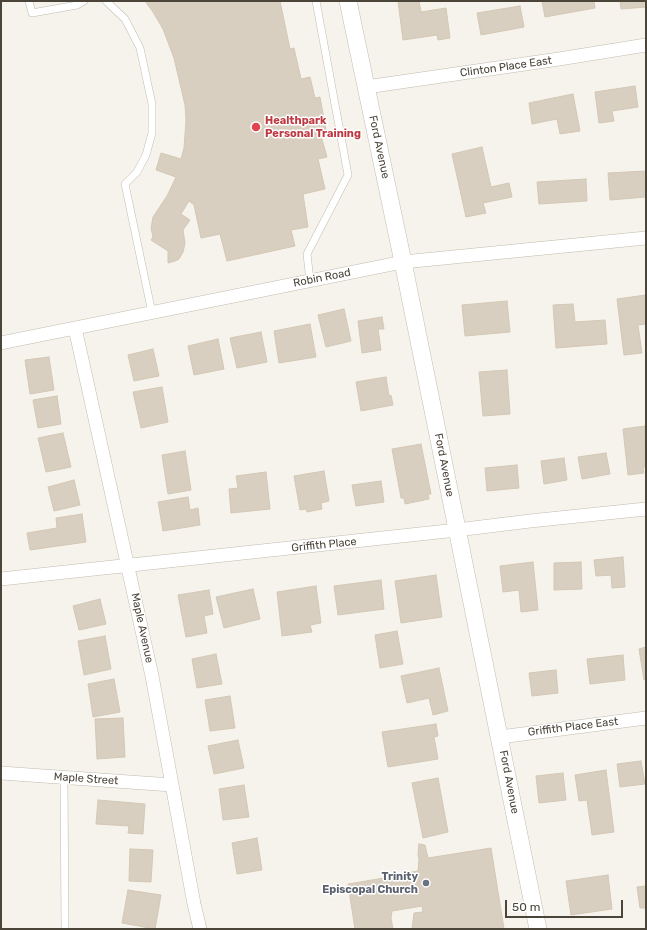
<!DOCTYPE html>
<html>
<head>
<meta charset="utf-8">
<style>
  body { margin:0 }
  #map { position:relative; width:647px; height:930px; overflow:hidden; background:#f6f3ec; font-family:Rubik,sans-serif }
  canvas { display:block }
  .frame { position:absolute; inset:0; border:2px solid #4b4439; pointer-events:none }
  .scale { position:absolute; left:505px; top:900px; width:118px; height:18px; box-sizing:border-box; border:2px solid #4b4439; border-top:0; padding-left:5px; font-size:12px; line-height:14px; white-space:nowrap; color:#4b4439; -webkit-text-stroke:3px #fff; paint-order:stroke }
</style>
</head>
<body>
<div id="map">
<canvas width="647" height="930"></canvas>
<div class="frame"></div>
<div class="scale">50 m</div>
</div>
<script>
const ctx = document.querySelector('canvas').getContext('2d');
ctx.lineJoin = 'round';
function paint(path, color) {
  ctx.fillStyle = color;
  ctx.fill(path, 'evenodd');
}
function poly(rows) {
  const path = new Path2D();
  for (const r of rows) {
    path.moveTo(r[0], r[1]);
    for (let i = 2; i < r.length; i += 2) path.lineTo(r[i], r[i + 1]);
  }
  return path;
}
function trace(path, color, width, dash) {
  ctx.strokeStyle = color;
  ctx.lineWidth = width;
  ctx.lineCap = dash ? 'butt' : 'round';
  ctx.setLineDash(dash || []);
  ctx.stroke(path);
}
function write(font, color, halo, rows, align = 'center') {
  ctx.font = font + ' Rubik,sans-serif';
  ctx.lineWidth = 3;
  ctx.setLineDash([]);
  ctx.textBaseline = 'middle';
  ctx.strokeStyle = halo;
  ctx.fillStyle = color;
  for (const [text, x, y, turn = 0] of rows) {
    ctx.save();
    ctx.translate(x, y);
    ctx.rotate((+turn || 0) * Math.PI / 180);
    ctx.textAlign = isNaN(turn) ? turn : align;
    if (halo) ctx.strokeText(text, 0, 0);
    ctx.fillText(text, 0, 0);
    ctx.restore();
  }
}
const building = poly([
  [145,1,280,1,290,49,294,48,301,79,310,77,315,98,320,97,327,135,321,136,327,157,318,159,325,189,303,194,308,227,291,230,295,246,227,261,220,234,201,238,194,205,189,201,181,214,190,220,183,230,185,243,183,252,179,259,175,261,168,263,168,251,151,240,153,237,151,228,153,217,167,196,176,177,156,170,161,153,181,159,184,148,186,120,185,105,174,58,163,29,153,12,145,1],
  [398,1,419,1,421,12,446,8,450,38,438,40,437,35,403,40,398,1],
  [542,1,594,1,595,8,545,17,542,1],
  [620,1,646,1,646,7,621,9,620,1],
  [520,6,524,27,481,35,477,13,520,6],
  [635,86,638,107,612,111,614,121,599,123,595,92,635,86],
  [573,94,580,131,560,134,557,119,532,124,529,103,573,94],
  [482,147,491,187,509,183,512,197,483,203,486,213,466,217,452,154,482,147],
  [646,171,646,197,610,200,608,173,646,171],
  [586,179,587,201,539,204,537,182,586,179],
  [646,295,646,324,638,325,642,353,624,355,617,299,646,295],
  [507,301,510,332,465,336,462,305,507,301],
  [573,304,575,322,605,320,607,344,556,348,553,305,573,304],
  [344,309,351,341,326,347,318,315,344,309],
  [382,317,384,329,378,329,381,350,362,353,358,321,382,317],
  [310,324,316,357,279,363,274,331,310,324],
  [261,332,267,362,237,368,230,338,261,332],
  [218,339,224,369,194,375,188,346,218,339],
  [153,349,159,376,134,381,128,355,153,349],
  [49,357,54,390,30,394,25,360,49,357],
  [507,370,510,414,483,416,479,372,507,370],
  [386,377,389,396,391,395,393,405,361,411,356,382,386,377],
  [162,387,168,422,141,428,133,392,162,387],
  [57,396,61,424,38,428,33,400,57,396],
  [645,426,646,467,643,467,644,473,628,475,623,429,645,426],
  [63,433,71,467,46,472,38,438,63,433],
  [421,444,431,494,428,494,429,499,405,504,404,498,401,498,392,449,421,444],
  [185,451,191,490,168,494,162,455,185,451],
  [606,453,610,474,582,479,578,457,606,453],
  [564,458,567,480,544,484,541,461,564,458],
  [517,465,519,488,487,491,485,468,517,465],
  [324,471,329,501,321,503,322,509,307,512,306,509,300,510,294,476,324,471],
  [266,472,270,509,231,513,229,489,238,488,236,476,266,472],
  [74,480,80,505,54,511,48,487,74,480],
  [381,481,384,502,356,506,352,485,381,481],
  [188,497,190,510,198,508,200,525,163,531,158,502,188,497],
  [82,514,86,542,30,550,27,533,57,528,56,518,82,514],
  [623,557,625,587,612,588,611,575,596,576,594,560,623,557],
  [533,562,538,610,521,612,519,590,503,592,500,566,533,562],
  [581,562,582,589,554,590,554,563,581,562],
  [436,575,442,617,401,623,395,581,436,575],
  [381,580,384,609,338,615,334,586,381,580],
  [316,586,321,623,310,625,312,632,282,636,277,592,316,586],
  [253,589,260,619,224,628,216,597,253,589],
  [209,590,213,614,204,616,207,633,186,637,178,595,209,590],
  [100,599,106,624,79,630,73,606,100,599],
  [397,631,403,664,380,668,375,635,397,631],
  [105,636,111,669,84,675,78,641,105,636],
  [646,647,646,679,644,680,639,649,646,647],
  [216,654,222,684,197,688,192,659,216,654],
  [623,655,625,680,590,684,587,659,623,655],
  [439,668,448,711,433,715,429,698,407,703,401,676,439,668],
  [556,670,558,693,532,696,529,673,556,670],
  [114,679,120,712,93,717,88,684,114,679],
  [230,696,235,728,210,731,205,700,230,696],
  [123,718,125,757,97,759,95,719,123,718],
  [436,724,438,736,434,737,438,759,388,767,382,732,436,724],
  [238,740,244,768,214,774,208,746,238,740],
  [641,761,645,784,620,787,617,764,641,761],
  [606,770,614,832,592,835,587,800,579,801,575,775,606,770],
  [563,773,566,800,539,803,536,776,563,773],
  [438,778,448,832,423,838,412,783,438,778],
  [244,785,249,817,223,820,219,789,244,785],
  [98,800,145,804,143,834,128,833,129,826,96,824,98,800],
  [257,838,262,870,237,874,232,843,257,838],
  [419,844,425,845,428,858,491,848,504,929,412,929,414,913,423,912,422,906,392,911,391,918,393,929,355,929,348,884,384,878,389,876,418,871,419,860,418,854,419,844],
  [130,849,153,850,151,882,129,881,130,849],
  [608,875,612,909,571,915,566,881,608,875],
  [646,886,646,908,640,908,637,887,646,886],
  [128,890,161,895,155,929,122,923,128,890]
]);
paint(building, '#d8cfc1');
trace(building, '#d3c7b4', 1);
const service = poly([
  [29,1,32,13,77,5,84,1],
  [106,1,125,19,140,48,152,104,152,133,146,155,137,172,125,184,152,313],
  [310,281,307,254,348,175,316,1],
  [64,777,65,929]
]);
const minor = poly([
  [366,87,559,59,646,45],
  [75,328,152,676,194,904,200,929],
  [1,343,403,262,646,238],
  [1,579,457,530,530,521,646,509],
  [500,737,646,718],
  [1,773,172,785]
]);
const tertiary = poly([
  [348,1,403,262,538,929]
]);
trace(service, '#c2bbae', 8);
trace(minor, '#c2bbae', 14);
trace(tertiary, '#c2bbae', 18);
trace(service, '#fff', 7);
trace(minor, '#fff', 13);
trace(tertiary, '#fff', 17);
for (const [x, y, r, color] of [
  [256,127,5,"#e0444e"],
  [426,883,4,"#6b7280"]
]) {
  const dot = new Path2D();
  dot.arc(x, y, r, 0, 2 * Math.PI);
  ctx.fillStyle = color;
  ctx.fill(dot);
  trace(dot, '#fff', 1.5);
}
write('11px', '#4b4439', '#fff', [
  ["Clinton Place East",506,67,-8],
  ["Ford Avenue",379,147,78],
  ["Robin Road",322,278,-11],
  ["Ford Avenue",444,465,79],
  ["Griffith Place",324,545,-6],
  ["Maple Avenue",142,628,78],
  ["Griffith Place East",573,727,-7],
  ["Maple Street",86,779,4],
  ["Ford Avenue",509,782,79]
]);
write('bold 11px', '#be3a42', '#fff', [
  ["Healthpark",265,121],
  ["Personal Training",265,134]
], 'left');
write('bold 11px', '#5b616d', '#fff', [
  ["Trinity",418,877],
  ["Episcopal Church",418,890]
], 'right');
</script>
</body>
</html>
